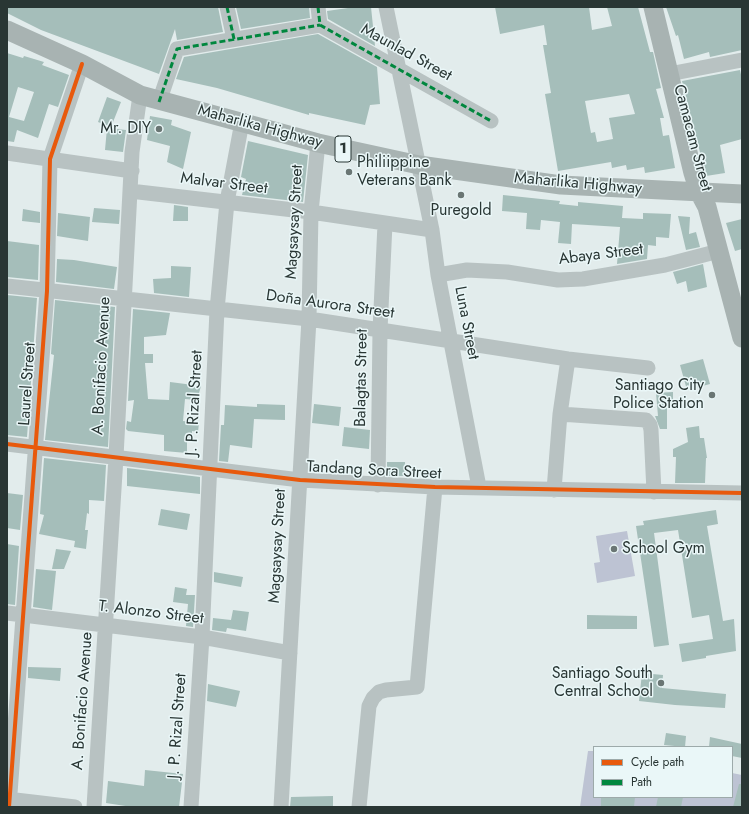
<!DOCTYPE html>
<html>
<head>
<meta charset="utf-8">
<style>
  body { margin:0 }
  #map { position:relative; width:749px; height:814px; overflow:hidden; background:#e2ecec; font-family:Jost,sans-serif }
  canvas { display:block }
  .frame { position:absolute; inset:0; border:8px solid #293634; pointer-events:none }
  .legend { position:absolute; left:593px; top:746px; width:140px; height:52px; box-sizing:border-box; background:#eaf7f8; border:1px solid #9daaaa; margin:0; padding:5px 7px; list-style:none; font-size:12px; color:#293634 }
  .legend li { display:flex; align-items:center; gap:8px; height:20px }
  .legend b { width:20px; border:1px solid #9daaaa }
</style>
</head>
<body>
<div id="map">
<canvas width="749" height="814"></canvas>
<div class="frame"></div>
<ul class="legend">
<li><b style="height:5px;background:#e8590c"></b>Cycle path</li>
<li><b style="height:5px;background:#00873e"></b>Path</li>
</ul>
</div>
<script>
const ctx = document.querySelector('canvas').getContext('2d');
ctx.lineJoin = 'round';
function paint(path, color) {
  ctx.fillStyle = color;
  ctx.fill(path, 'evenodd');
}
function poly(rows) {
  const path = new Path2D();
  for (const r of rows) {
    path.moveTo(r[0], r[1]);
    for (let i = 2; i < r.length; i += 2) path.lineTo(r[i], r[i + 1]);
  }
  return path;
}
function trace(path, color, width, dash) {
  ctx.strokeStyle = color;
  ctx.lineWidth = width;
  ctx.lineCap = dash ? 'butt' : 'round';
  ctx.setLineDash(dash || []);
  ctx.stroke(path);
}
function write(font, color, halo, rows, align = 'center') {
  ctx.font = font + ' Jost,sans-serif';
  ctx.lineWidth = 3;
  ctx.setLineDash([]);
  ctx.textBaseline = 'middle';
  ctx.strokeStyle = halo;
  ctx.fillStyle = color;
  for (const [text, x, y, turn = 0] of rows) {
    ctx.save();
    ctx.translate(x, y);
    ctx.rotate((+turn || 0) * Math.PI / 180);
    ctx.textAlign = isNaN(turn) ? turn : align;
    if (halo) ctx.strokeText(text, 0, 0);
    ctx.fillText(text, 0, 0);
    ctx.restore();
  }
}
paint(poly([
  [627,531,635,576,597,583,594,563,600,562,596,536],
  [588,751,594,751,594,797,732,797,732,773,742,775,742,807,580,807]
]), '#bdc3d3');
paint(poly([
  [7,7,218,7,223,32,177,40,175,29,159,74,41,30,7,13],
  [236,7,309,7,310,18,241,29],
  [355,7,371,7,375,46,328,19,327,11],
  [495,7,589,7,592,30,612,26,607,7,638,7,650,52,653,52,661,88,656,89,664,118,660,118,663,136,669,135,675,168,645,173,644,167,627,170,626,165,612,168,611,162,558,171,545,94,551,93,543,45,547,45,544,25,500,34],
  [629,94,635,114,609,118,613,139,597,142,595,132,591,133,585,101],
  [666,7,742,7,742,50,710,57,709,52,684,59,678,35,676,36],
  [318,34,377,67,380,104,370,105,365,125,309,113,309,115,217,88,176,79,184,57],
  [7,53,23,58,24,56,44,62,42,65,69,75,58,107,49,104,38,138,17,130,14,142,7,141],
  [18,87,34,92,24,121,9,117],
  [740,70,742,79,742,139,720,145,725,173,706,176,682,81],
  [107,97,121,102,111,127,98,122],
  [150,116,172,120,171,125,191,132,183,169,167,162,170,146,147,140],
  [107,128,126,130,123,152,105,150],
  [248,141,308,155,303,202,242,195,246,179,241,177],
  [503,195,560,201,559,204,578,206,578,202,623,206,622,218,643,219,643,213,671,214,669,238,656,237,656,246,648,245,647,259,617,264,620,227,572,224,571,244,558,243,560,222,541,220,540,230,526,229,527,213,502,211],
  [174,205,188,207,188,221,173,221],
  [94,208,120,210,119,224,92,222],
  [23,209,40,212,40,223,22,221],
  [58,213,90,217,88,241,57,236],
  [678,216,690,217,689,234,696,232,700,247,686,250],
  [742,219,742,249,735,251,726,223],
  [7,241,39,245,38,280,7,277],
  [57,259,74,260,117,267,114,289,56,282],
  [703,264,707,287,688,292,686,281,677,284,673,272],
  [171,266,191,267,189,297,154,293,153,279,171,278],
  [7,295,37,298,27,437,7,435],
  [55,300,115,307,108,447,45,440,54,355,51,354],
  [133,309,170,313,166,335,144,337,144,354,153,354,153,363,145,363,148,399,169,400,170,382,201,386,197,400,185,399,183,421,199,423,198,432,192,431,192,438,187,437,187,453,164,451,164,435,128,431,126,429,127,421,131,422,134,400,128,401],
  [703,359,710,384,687,390,680,365],
  [673,392,673,407,667,408,667,429,660,429,655,416,658,416,656,393],
  [257,404,285,405,285,420,254,419,252,448,230,445,228,462,219,461,221,425,224,425,225,405,257,407],
  [314,404,341,407,339,426,312,423],
  [699,426,700,438,704,438,707,458,706,458,705,483,675,483,676,457,673,457,673,449,688,442,686,428],
  [344,427,370,430,369,449,342,446],
  [44,458,106,465,104,501,89,500,89,514,87,513,85,530,88,530,86,549,74,547,75,541,39,534,44,515,40,514],
  [387,462,405,462,405,476,387,476],
  [127,468,200,477,200,494,127,486],
  [7,493,23,495,20,530,7,528],
  [161,509,190,514,187,530,158,525],
  [716,510,718,524,707,526,723,621,734,619,736,651,706,656,706,658,682,662,679,644,713,639,709,615,692,618,678,530,654,533,669,645,654,647,636,526,644,525,643,521],
  [7,544,19,546,15,605,7,604],
  [56,549,71,551,64,569,52,569],
  [36,569,56,571,52,610,33,607],
  [214,572,243,577,241,587,214,582],
  [175,587,187,589,186,595,195,595,193,627,186,626,188,604,173,602],
  [233,610,249,612,246,631,227,628,226,632,212,630,213,618,231,620],
  [587,615,637,616,637,629,587,629],
  [28,667,61,668,60,681,28,678],
  [642,673,663,675,662,688,726,694,725,708,675,705,639,701],
  [208,684,240,691,236,707,207,701],
  [666,733,686,736,685,747,664,745],
  [710,737,742,744,742,758,732,756,732,747,709,747],
  [145,770,183,774,179,807,132,807,106,803,108,781,144,786],
  [739,784,742,784,742,807,733,807],
  [333,796,333,807,290,807,291,797],
  [601,797,635,797,634,807,601,807],
  [658,797,683,797,681,807,656,807]
]), '#a5beba');
trace(poly([
  [227,7,234,39],
  [318,7,320,25,491,121],
  [386,7,432,230,438,275,479,487],
  [669,74,742,60],
  [159,102,177,49,320,25],
  [7,153,132,171],
  [130,191,311,212,432,230],
  [438,275,467,270,507,272,558,280,583,279,665,265,719,251],
  [7,286,309,319,568,359,648,368],
  [560,414,646,420,650,425,651,430,654,492],
  [7,444,300,480,435,487,742,493],
  [378,485,380,330,385,224],
  [554,490,560,414,568,359],
  [7,613,202,637,290,653],
  [7,799,75,807],
  [9,807,47,291,50,159,82,64],
  [94,807,116,457,130,191,132,152,140,95],
  [191,807,202,637,217,310,227,202,242,122],
  [281,807,309,319,311,212,318,143],
  [359,807,369,706,373,698,379,692,386,690,417,687,435,487]
]), '#b8c2c2', 15);
trace(poly([
  [653,7,693,173,699,192,707,207,742,338],
  [7,30,82,64,140,95,318,143,419,165,561,185,742,194]
]), '#a8b3b2', 19);
trace(poly([
  [227,7,234,39],
  [318,7,320,25,491,121],
  [159,102,177,49,320,25]
]), '#00873e', 3, [6, 3]);
trace(poly([
  [7,444,300,480,435,487,742,493],
  [9,807,47,291,50,159,82,64]
]), '#e8590c', 4);
for (const [x, y, r, color] of [
  [159,129,4,"#6a7674"],
  [349,172,4,"#6a7674"],
  [461,195,4,"#6a7674"],
  [712,395,4,"#6a7674"],
  [614,549,4,"#6a7674"],
  [661,683,4,"#6a7674"]
]) {
  const dot = new Path2D();
  dot.arc(x, y, r, 0, 2 * Math.PI);
  ctx.fillStyle = color;
  ctx.fill(dot);
  trace(dot, '#eaf7f8', 1.5);
}
for (const [x, y, w] of [
  [343,149,16]
]) {
  const box = new Path2D();
  box.roundRect(x - w / 2, y - 13, w, 26, 3);
  ctx.fillStyle = '#eaf7f8';
  ctx.fill(box);
  trace(box, '#293634', 1);
}
write('bold 15px', '#293634', null, [
  ["1",343,149]
]);
write('16px', '#293634', '#eaf7f8', [
  ["Maunlad Street",406,53,29],
  ["Maharlika Highway",260,127,15],
  ["Camacam Street",692,138,75],
  ["Malvar Street",224,184,7],
  ["Maharlika Highway",578,184,5],
  ["Magsaysay Street",295,222,-87],
  ["Abaya Street",601,255,-7],
  ["Doña Aurora Street",330,305,8],
  ["Luna Street",466,323,79],
  ["A. Bonifacio Avenue",102,366,-87],
  ["Balagtas Street",362,378,-89],
  ["Laurel Street",28,384,-86],
  ["J. P. Rizal Street",195,403,-87],
  ["Tandang Sora Street",374,471,3],
  ["Magsaysay Street",278,546,-87],
  ["T. Alonzo Street",151,613,7],
  ["A. Bonifacio Avenue",83,701,-86],
  ["J. P. Rizal Street",178,726,-86]
]);
write('16px', '#293634', '#eaf7f8', [
  ["Mr. DIY",151,129],
  ["Philiippine",357,163,"left"],
  ["Veterans Bank",357,181,"left"],
  ["Puregold",461,211,"center"],
  ["Santiago City",704,386],
  ["Police Station",704,404],
  ["School Gym",622,549,"left"],
  ["Santiago South",653,674],
  ["Central School",653,692]
], 'right');
</script>
</body>
</html>
